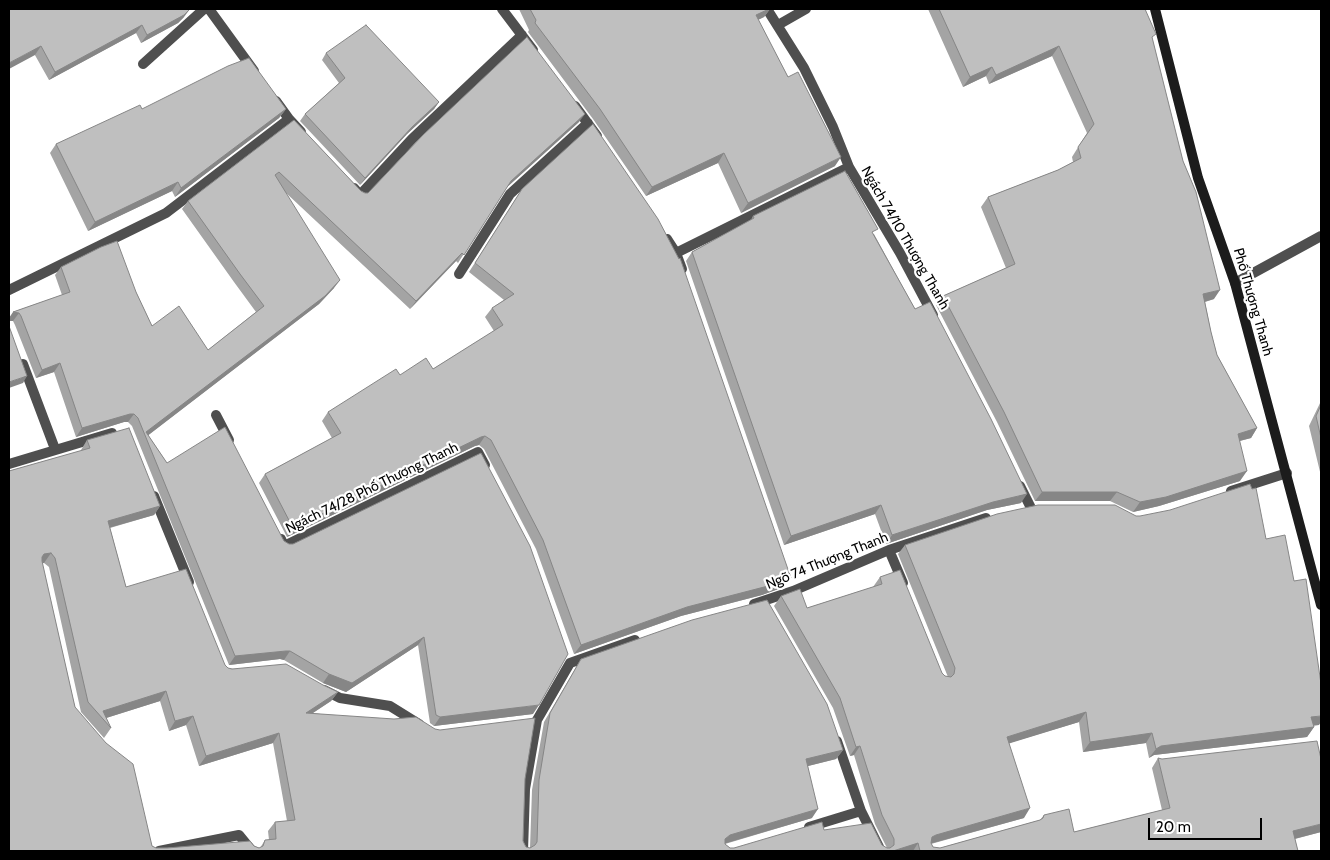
<!DOCTYPE html>
<html>
<head>
<meta charset="utf-8">
<style>
  body { margin:0 }
  #map { position:relative; width:1330px; height:860px; overflow:hidden; background:#fff; font-family:Cabin,sans-serif }
  canvas { display:block }
  .frame { position:absolute; inset:0; border:10px solid #000; pointer-events:none }
  .scale { position:absolute; left:1148px; top:818px; width:114px; height:22px; box-sizing:border-box; border:2px solid #000; border-top:0; padding-left:6px; font-size:15px; line-height:18px; white-space:nowrap; color:#000; -webkit-text-stroke:4px #fff; paint-order:stroke }
</style>
</head>
<body>
<div id="map">
<canvas width="1330" height="860"></canvas>
<div class="frame"></div>
<div class="scale">20 m</div>
</div>
<script>
const ctx = document.querySelector('canvas').getContext('2d');
ctx.lineJoin = 'round';
function poly(rows) {
  const path = new Path2D();
  for (const r of rows) {
    path.moveTo(r[0], r[1]);
    for (let i = 2; i < r.length; i += 2) path.lineTo(r[i], r[i + 1]);
  }
  return path;
}
function trace(path, color, width, dash) {
  ctx.strokeStyle = color;
  ctx.lineWidth = width;
  ctx.lineCap = dash ? 'butt' : 'round';
  ctx.setLineDash(dash || []);
  ctx.stroke(path);
}
function paint(path, color) {
  ctx.fillStyle = color;
  ctx.fill(path, 'evenodd');
}
function write(font, color, halo, rows, align = 'center') {
  ctx.font = font + ' Cabin,sans-serif';
  ctx.lineWidth = 4.5;
  ctx.setLineDash([]);
  ctx.textBaseline = 'middle';
  ctx.strokeStyle = halo;
  ctx.fillStyle = color;
  for (const [text, x, y, turn = 0] of rows) {
    ctx.save();
    ctx.translate(x, y);
    ctx.rotate((+turn || 0) * Math.PI / 180);
    ctx.textAlign = isNaN(turn) ? turn : align;
    if (halo) ctx.strokeText(text, 0, 0);
    ctx.fillText(text, 0, 0);
    ctx.restore();
  }
}
trace(poly([
  [1235,283,1321,236],
  [23,364,55,449],
  [9,464,112,433],
  [154,496,189,582],
  [324,690,340,698,390,706,419,724]
]), '#4f4f4f', 10);
trace(poly([
  [209,9,254,71],
  [502,9,533,50],
  [767,9,804,68,833,127,849,167,900,253,933,315],
  [778,25,806,9],
  [143,64,204,9],
  [276,101,289,119,301,132],
  [575,106,597,136],
  [354,188,360,195,412,139,522,35],
  [667,239,676,253,682,269],
  [676,253,849,167],
  [459,274,510,194,588,123],
  [9,290,166,213,289,119],
  [216,415,229,440],
  [1020,486,1031,508],
  [1231,491,1287,473],
  [281,539,284,546,478,452,485,465],
  [889,550,903,583],
  [754,604,793,591,889,550,986,518],
  [837,741,861,811,881,851],
  [809,827,861,811],
  [159,851,239,835,252,851],
  [523,851,525,789,537,720,570,663,635,640]
]), '#4f4f4f', 10);
trace(poly([
  [1155,9,1198,178,1235,283,1321,605]
]), '#1c1c1c', 10);
paint(poly([
  [9,9,184,17,178,23,141,43,136,33,49,80],
  [519,9,770,9,764,17,758,20,835,166,741,213,718,163,646,196,593,119,528,32,529,30],
  [928,9,1145,9,1214,299,1205,302,1211,332,1217,355,1257,428,1251,438,1240,441,1240,481,1159,506,1133,512,1110,501,1035,501,997,422,936,305,943,296,1006,268,981,207,988,197,1058,170,1073,162,1072,157,1087,133,1052,56,989,84,986,76,963,87],
  [326,53,439,102,434,109,407,134,360,185,300,121,305,114,339,83,322,60],
  [142,109,286,109,279,118,175,197,172,191,88,231,50,153,56,144],
  [294,120,361,191,365,193,368,193,579,122,506,188,458,263,456,261,410,309,285,192,334,288,319,304,148,435,167,463,289,544,293,544,533,714,434,726,430,723,418,645,346,692,323,683,284,660,280,659,229,665,132,426,128,422,124,422,76,437,54,372,36,378,15,325,13,321,13,312,62,295,55,275,61,267,136,292,152,326,208,350,256,312,234,282,182,209,188,201],
  [522,189,784,587,762,595,681,616,574,654,536,549,484,449,479,445,475,446,287,537,259,483,265,474,332,438,322,421,328,412,400,375,433,369,494,331,485,317,492,308,504,300,469,272],
  [753,216,874,234,1021,503,987,510,886,544,875,514,784,545,686,261,692,252,751,220],
  [1321,401,1321,476,1309,426],
  [87,440,160,506,154,515,110,528,126,587,225,665,228,668,323,685,338,692,331,701,313,713,435,729,525,779,523,841,526,847,530,848,532,790,544,722,575,669,581,659,843,750,836,759,808,766,812,818,725,844,730,848,734,848,824,830,882,845,887,848,875,824,854,755,850,756,833,708,774,606,781,596,807,608,873,587,880,577,942,673,945,676,948,677,898,554,905,545,1136,516,1266,539,1319,725,1313,725,1314,727,1307,737,1154,755,1149,758,1146,743,1083,752,1079,722,1009,743,1024,818,931,844,933,847,940,848,1040,820,1044,815,1074,832,1162,810,1152,768,1158,758,1321,832,1295,839,1298,851,9,851,9,471,81,451,81,450],
  [42,563,44,563,49,567,81,712,104,738,111,728,106,718,160,701,169,731,186,725,199,766,273,743,287,821,275,822,268,831,269,840,265,840,260,848,254,846,156,848,152,846,75,707]
]), '#a4a4a4');
paint(poly([
  [190,9,184,17,178,23,141,43,147,35],
  [769,9,770,9,764,17,749,24,756,15],
  [142,25,136,33,49,80,55,72],
  [41,46,35,55,9,69,9,63],
  [1059,46,1052,56,989,84,996,75],
  [992,67,986,76,963,87,970,77],
  [439,102,434,109,407,134,360,185,365,178,412,127],
  [286,109,279,118,175,197,181,188],
  [585,114,579,122,505,189,511,181],
  [724,153,718,163,646,196,652,187],
  [841,157,835,166,741,213,748,203],
  [178,182,172,191,88,231,95,222],
  [462,253,456,261,410,309,416,301],
  [340,280,334,288,319,304,146,437,146,432],
  [1220,290,1214,299,1197,304,1203,294],
  [13,312,19,313,13,321,9,321,9,318],
  [60,363,54,372,36,378,42,370],
  [27,376,23,383,9,388,9,382],
  [130,414,134,414,128,422,124,422,76,437,82,428],
  [1257,428,1251,438,1231,443,1238,434],
  [485,436,479,445,475,446,287,537,293,528,481,437],
  [1247,471,1240,481,1159,506,1133,512,1140,502],
  [1042,492,1117,492,1110,501,1035,501],
  [1027,494,1021,503,987,510,886,544,892,535,993,502],
  [881,505,875,514,784,545,791,536],
  [160,506,154,515,101,530,108,521],
  [51,553,44,563,38,564,44,554],
  [791,578,784,587,762,595,681,616,574,654,581,645,687,607],
  [424,637,418,645,346,692,323,683,329,674],
  [286,651,290,651,284,660,280,659,229,665,235,656],
  [166,691,160,701,103,719,103,711],
  [338,692,331,701,299,722,306,713],
  [539,705,533,714,434,726,440,717],
  [1086,712,1079,722,1001,746,1007,737],
  [193,716,186,725,169,731,175,721],
  [1321,716,1321,722,1319,725,1305,727,1311,717],
  [1314,727,1307,737,1154,755,1149,758,1156,749,1161,746],
  [279,733,273,743,199,766,206,756],
  [1152,733,1146,743,1083,752,1090,742],
  [860,746,854,755,850,756,856,747],
  [843,750,836,759,800,768,806,759],
  [1030,808,1024,818,929,844,932,837,936,835],
  [818,809,812,818,723,844,725,839,730,835],
  [1321,824,1321,832,1286,841,1293,831],
  [918,843,913,851,893,851]
]), '#868686');
const building = poly([
  [9,9,190,9,184,15,147,35,142,25,55,72,41,46,9,63,9,9],
  [530,9,769,9,756,15,788,77,798,72,841,157,748,203,724,153,652,187,600,109,535,23,536,20,530,9],
  [939,9,1145,9,1156,34,1152,37,1183,161,1196,192,1220,290,1203,294,1211,332,1217,355,1257,428,1238,434,1247,471,1166,497,1140,502,1117,492,1042,492,1004,412,943,296,1015,264,988,197,1058,170,1081,158,1078,147,1094,124,1059,46,996,75,992,67,970,77,939,9],
  [366,25,439,102,412,127,365,178,305,114,345,78,326,53,366,25],
  [527,37,585,114,511,181,464,255,462,253,416,301,279,172,275,175,340,280,325,296,146,432,167,463,225,427,284,541,289,544,293,544,481,453,530,546,568,654,539,705,440,717,436,715,424,637,352,683,329,674,290,651,286,651,235,656,138,418,134,414,130,414,82,428,60,363,42,370,21,316,19,313,13,312,70,292,61,267,101,247,117,241,136,292,152,326,179,306,208,350,264,306,240,274,188,201,294,120,361,191,365,193,368,193,423,135,527,37],
  [249,58,286,109,181,188,178,182,95,222,56,144,140,105,142,109,228,66,249,58],
  [593,124,658,219,679,259,680,258,791,578,768,586,687,607,581,645,543,540,491,440,485,436,481,437,293,528,265,474,341,433,328,412,396,369,400,375,426,358,433,369,503,325,492,308,514,294,475,263,522,189,593,124],
  [845,171,878,229,872,232,915,309,930,302,991,419,1027,494,993,502,892,535,881,505,791,536,692,252,754,218,753,216,845,171],
  [9,326,27,376,9,382,9,326],
  [1321,405,1321,438,1316,416,1321,405],
  [129,428,160,506,108,521,126,587,186,569,225,665,228,668,232,669,286,664,323,685,338,692,306,713,394,719,416,717,435,729,440,730,535,718,525,779,523,841,526,847,530,848,535,845,537,842,539,780,550,713,581,659,692,620,767,600,827,704,843,750,806,759,818,809,730,835,725,839,725,844,730,848,734,848,822,822,824,830,871,823,882,845,887,848,890,848,894,845,894,839,882,815,860,746,856,747,840,698,781,596,800,589,807,608,882,584,880,577,900,570,942,673,945,676,951,677,954,674,955,668,905,545,997,514,1038,505,1115,505,1136,516,1140,516,1170,510,1250,484,1252,489,1256,488,1266,539,1285,535,1294,581,1306,579,1321,684,1321,716,1311,717,1314,727,1161,746,1156,749,1152,733,1090,742,1086,712,1007,737,1030,808,936,835,932,837,931,843,933,847,940,848,1040,820,1043,818,1044,815,1069,809,1074,832,1170,808,1158,758,1162,759,1317,741,1321,759,1321,824,1293,831,1298,851,920,851,918,843,893,851,9,851,9,471,90,448,87,440,129,428],
  [51,553,55,558,88,702,111,728,103,711,166,691,175,721,193,716,206,756,279,733,295,820,275,822,276,839,265,840,263,846,259,848,254,846,250,841,167,848,156,848,152,846,133,764,106,743,75,707,42,561,42,557,44,554,51,553]
]);
paint(building, '#bfbfbf');
trace(building, '#868686', 1);
write('14px', '#000', '#fff', [
  ["Ngách 74/10 Thượng Thanh",905,238,60],
  ["Phố Thượng Thanh",1253,302,74],
  ["Ngách 74/28 Phố Thượng Thanh",372,488,-26],
  ["Ngõ 74 Thượng Thanh",827,561,-22]
]);
</script>
</body>
</html>
